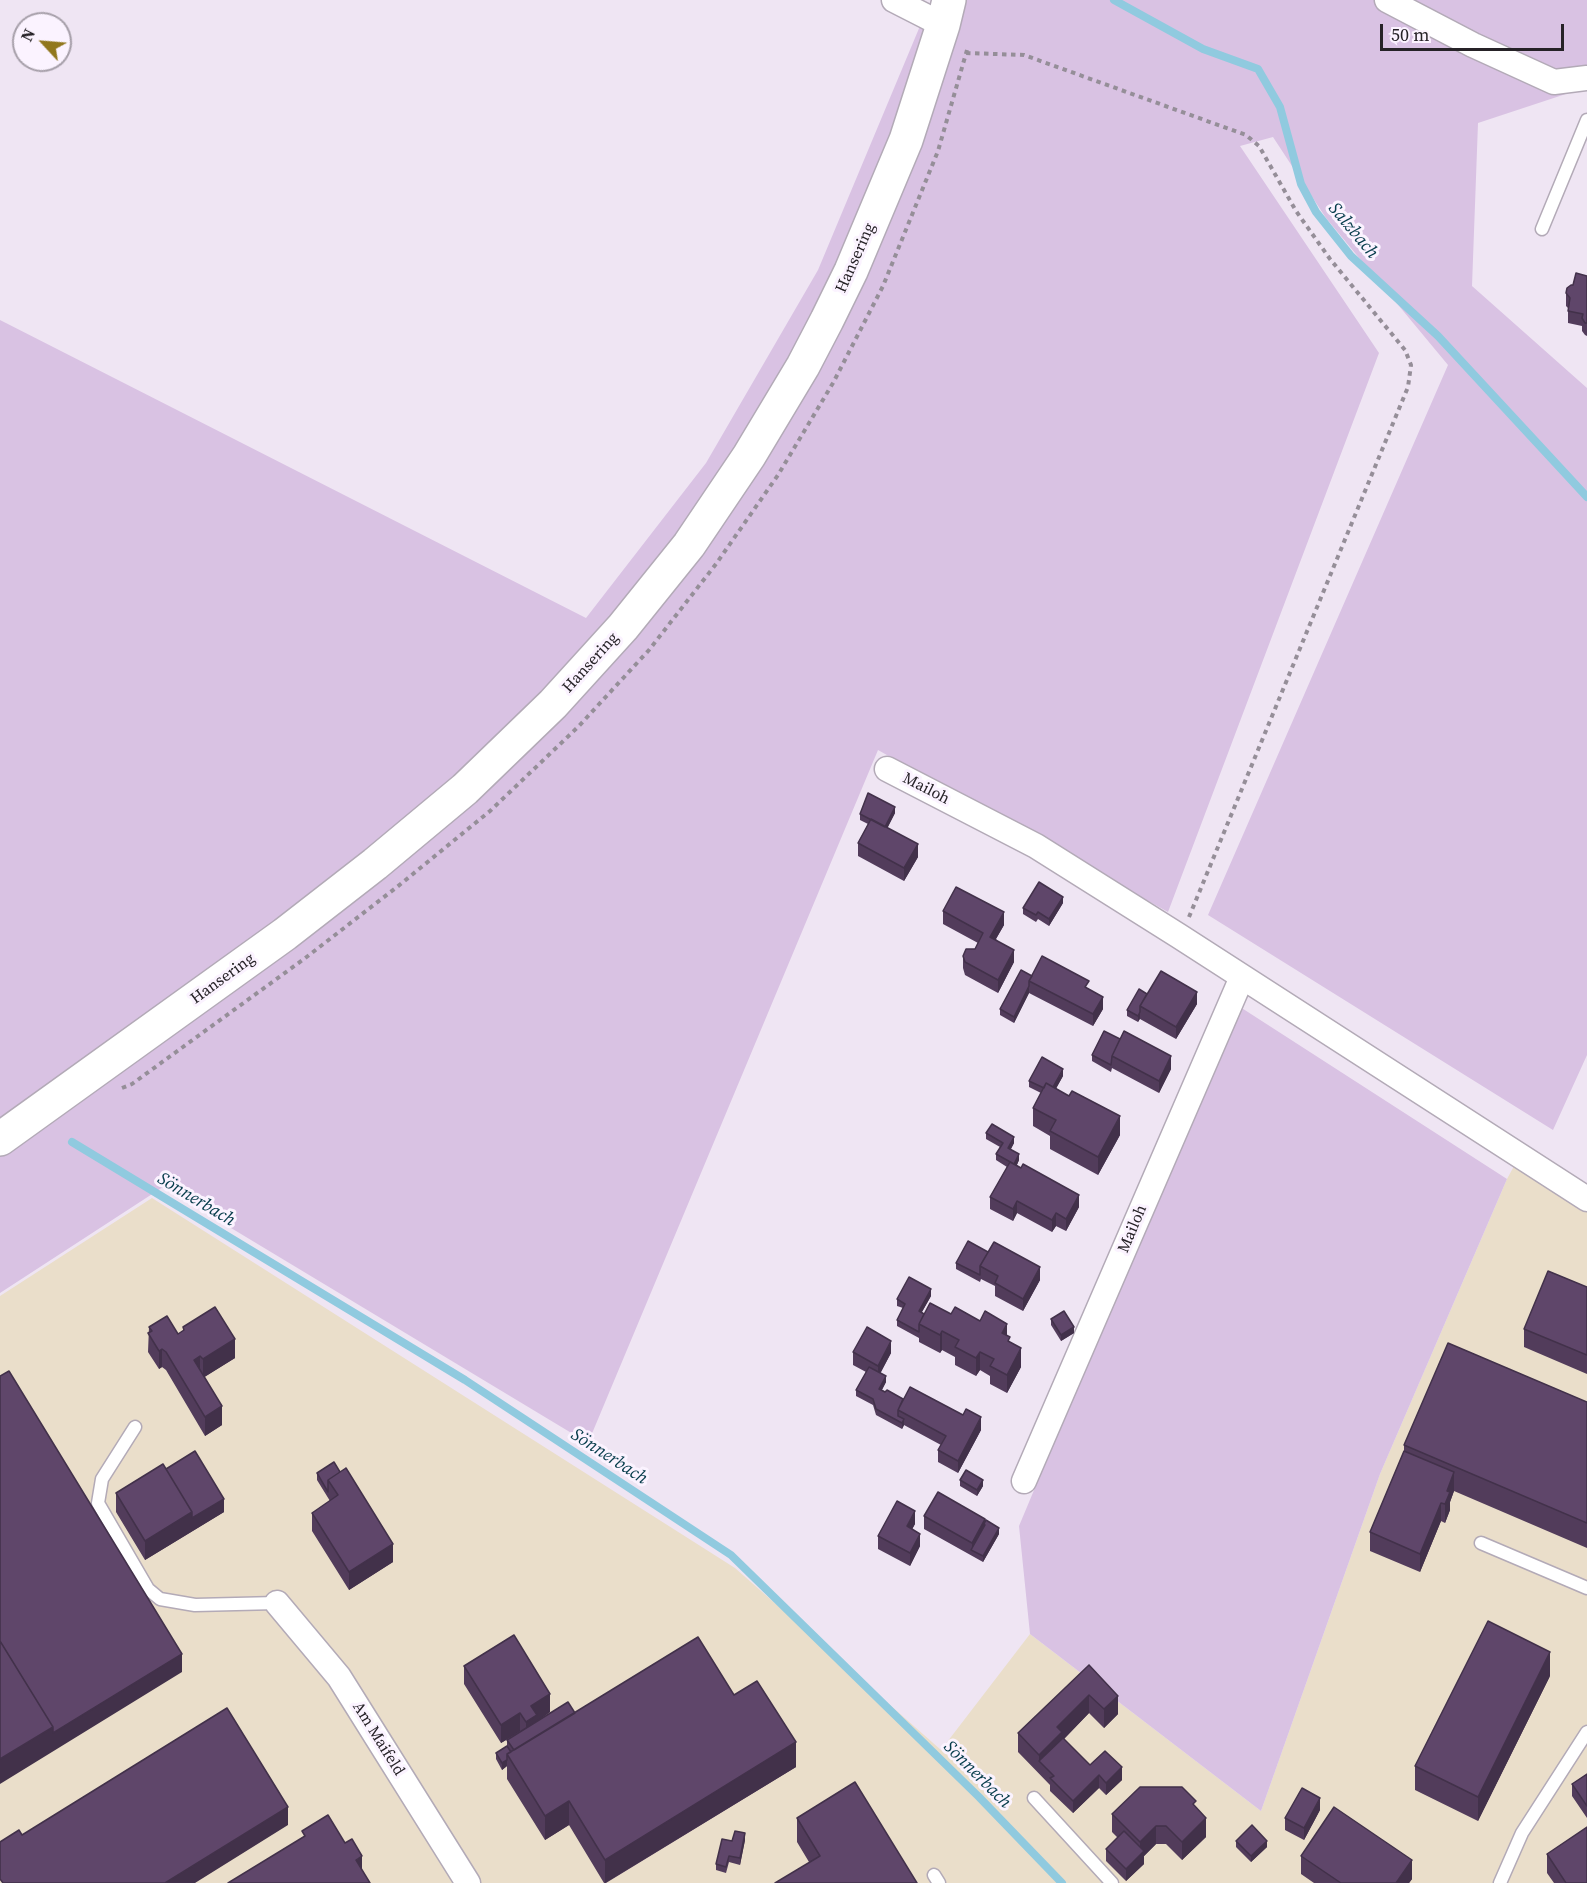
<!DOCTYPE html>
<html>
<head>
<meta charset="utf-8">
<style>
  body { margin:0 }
  #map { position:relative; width:1587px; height:1883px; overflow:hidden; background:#efe5f3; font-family:"Source Serif 4",serif }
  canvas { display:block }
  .north { position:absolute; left:12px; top:12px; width:60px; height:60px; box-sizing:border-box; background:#fbf3ff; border:2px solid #a69fa9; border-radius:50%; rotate:296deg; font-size:16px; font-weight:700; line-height:24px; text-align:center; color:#262227 }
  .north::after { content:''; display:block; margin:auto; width:21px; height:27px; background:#91771d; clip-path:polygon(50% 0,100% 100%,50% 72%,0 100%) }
  .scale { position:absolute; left:1380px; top:24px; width:184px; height:27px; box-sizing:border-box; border:3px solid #262227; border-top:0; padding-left:8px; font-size:18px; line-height:21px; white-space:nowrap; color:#262227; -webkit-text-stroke:4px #fbf3ff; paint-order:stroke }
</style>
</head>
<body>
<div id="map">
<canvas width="1587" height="1883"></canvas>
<div class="north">N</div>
<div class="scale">50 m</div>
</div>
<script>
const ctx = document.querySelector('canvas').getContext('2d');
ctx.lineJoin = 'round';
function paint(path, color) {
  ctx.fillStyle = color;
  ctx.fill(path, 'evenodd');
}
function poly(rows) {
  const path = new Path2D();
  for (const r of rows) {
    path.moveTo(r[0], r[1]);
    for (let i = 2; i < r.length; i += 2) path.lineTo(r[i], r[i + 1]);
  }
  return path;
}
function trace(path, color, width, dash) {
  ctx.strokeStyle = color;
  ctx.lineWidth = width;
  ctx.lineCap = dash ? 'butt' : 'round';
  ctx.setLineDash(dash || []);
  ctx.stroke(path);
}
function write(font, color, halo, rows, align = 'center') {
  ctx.font = font + ' "Source Serif 4",serif';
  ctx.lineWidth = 6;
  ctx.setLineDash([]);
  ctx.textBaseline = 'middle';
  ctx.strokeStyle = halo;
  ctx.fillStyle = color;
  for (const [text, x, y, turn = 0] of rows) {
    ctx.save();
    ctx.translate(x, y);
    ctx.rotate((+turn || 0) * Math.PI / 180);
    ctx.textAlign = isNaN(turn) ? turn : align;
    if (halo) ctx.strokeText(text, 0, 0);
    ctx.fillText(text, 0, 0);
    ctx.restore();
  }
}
paint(poly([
  [1520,1155,1587,1199,1587,1883,0,1883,0,1296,152,1198,735,1568,941,1750,1030,1634,1261,1811,1380,1474,1507,1179]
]), '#eadeca');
paint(poly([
  [934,0,1587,0,1587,87,1478,123,1472,286,1587,388,1587,1055,1553,1130,1208,915,1448,365,1326,218,1273,137,1240,146,1379,353,1168,912,878,750,588,1443,163,1187,0,1293,0,320,586,618,706,463,818,270,920,26],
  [1237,1005,1507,1179,1380,1474,1261,1811,1030,1634,1019,1526]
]), '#d9c2e3');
trace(poly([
  [1114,0,1203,49,1258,69,1280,107,1301,184,1316,212,1351,256,1438,336,1587,497],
  [72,1142,465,1380,731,1555,979,1797,1062,1883]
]), '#90cadf', 8);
const lane = poly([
  [1542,229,1587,120],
  [135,1427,102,1479,98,1503,148,1589,160,1599,195,1605,277,1603],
  [1481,1543,1587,1588],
  [1034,1798,1112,1883],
  [934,1875,939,1883],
  [1500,1883,1522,1833,1587,1732]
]);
const street = poly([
  [894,0,943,25],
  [1387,0,1473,45,1554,82,1587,78],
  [887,769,1036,846,1179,936,1587,1199],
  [1024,1481,1242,977],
  [277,1603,339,1677,468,1883]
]);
const secondary = poly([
  [0,1139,285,934,375,864,465,789,553,704,623,627,689,545,749,456,803,366,827,320,851,271,906,140,943,25,949,0]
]);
trace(lane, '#b3aab7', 15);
trace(street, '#b3aab7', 27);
trace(secondary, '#b3aab7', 36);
trace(poly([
  [966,53,1024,55,1246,135,1259,146,1296,211,1330,259,1405,350,1411,365,1408,387,1189,917],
  [122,1088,132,1084,304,959,397,887,490,811,578,727,649,650,716,564,778,475,833,383,883,286,938,151,967,50]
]), '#958e98', 4, [4.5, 4.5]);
trace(lane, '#fff', 12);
trace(street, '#fff', 24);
trace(secondary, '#fff', 33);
paint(poly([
  [1587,276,1587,336,1585,335,1582,331,1582,326,1568,323,1568,308,1566,306,1566,293,1573,285],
  [895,813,887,828,918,857,904,881,858,856,858,843,868,824,860,820,860,814],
  [1063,903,1049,926,1038,919,1036,922,1023,914,1023,908],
  [943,911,1004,925,996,939,1014,962,998,993,965,975,963,968,963,956,975,949,978,943,943,924],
  [1032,976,1089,989,1103,1009,1093,1026,1029,993,1014,1023,1000,1015,1000,1009],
  [1147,994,1197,1004,1176,1039,1140,1019,1138,1022,1127,1016,1127,1010],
  [1104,1031,1171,1069,1159,1093,1112,1068,1111,1072,1092,1061,1092,1055],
  [1063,1076,1056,1088,1120,1135,1098,1175,1050,1149,1050,1136,1033,1126,1033,1108,1041,1093,1029,1087,1029,1081],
  [986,1133,1014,1143,1011,1149,1019,1160,1017,1165,1079,1207,1066,1231,1056,1226,1052,1232,1017,1213,1013,1221,990,1209,990,1197,1007,1167,996,1160,996,1154,1000,1147,986,1139],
  [988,1252,1040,1280,1023,1311,995,1296,995,1286,981,1279,980,1282,956,1269,956,1263],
  [1587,1287,1587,1374,1524,1347,1524,1329],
  [931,1296,922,1312,924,1314,951,1314,1007,1336,1021,1367,1007,1393,990,1384,990,1376,980,1370,976,1376,955,1365,955,1357,942,1350,940,1353,919,1342,919,1338,897,1326,897,1320,903,1308,897,1306,897,1299],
  [1051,1319,1074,1333,1061,1341,1051,1325],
  [149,1327,178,1334,183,1331,183,1327,235,1358,204,1377,222,1425,205,1436,166,1370,162,1367,159,1369,148,1352],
  [853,1352,891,1353,880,1373,886,1382,882,1390,981,1430,958,1473,938,1462,938,1450,941,1445,904,1425,902,1429,876,1415,873,1405,856,1396,856,1390,866,1372,853,1365],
  [1587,1402,1587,1548,1454,1491,1450,1502,1450,1510,1445,1523,1441,1521,1420,1572,1370,1551,1370,1532,1404,1451,1404,1445],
  [334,1462,393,1562,349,1590,312,1531,312,1513,330,1501,317,1480,317,1473],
  [166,1469,224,1512,145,1560,116,1512,116,1493],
  [960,1480,983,1486,977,1496,960,1486],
  [924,1516,985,1520,999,1534,983,1562,924,1529],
  [915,1524,912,1529,920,1546,910,1566,878,1549,878,1536],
  [1089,1665,1118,1714,1104,1728,1089,1713,1064,1739,1090,1765,1122,1780,1106,1795,1099,1788,1073,1813,1050,1791,1050,1785,1018,1752,1018,1733],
  [464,1666,550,1712,537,1722,575,1713,734,1695,796,1767,606,1883,604,1883,569,1825,545,1840,507,1779,507,1766,502,1770,496,1759,496,1753,507,1746,507,1740,520,1732,501,1743,464,1684],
  [1550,1676,1478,1821,1415,1790,1415,1766],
  [1587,1774,1587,1818,1572,1796,1572,1784],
  [1196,1808,1206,1837,1182,1860,1166,1844,1156,1844,1144,1856,1144,1864,1126,1881,1106,1861,1106,1849,1118,1838,1112,1832,1112,1814],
  [1320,1810,1304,1840,1285,1830,1285,1818],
  [797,1818,917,1883,809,1862,797,1842],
  [745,1840,740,1865,729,1862,726,1873,716,1870,716,1864,732,1841],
  [1236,1841,1267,1847,1251,1862,1236,1847],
  [1547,1854,1587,1883,1554,1883,1547,1873],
  [1301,1856,1412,1879,1409,1883,1314,1883,1301,1874]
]), '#523c5b');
paint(poly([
  [895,807,895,813,885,833,885,827],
  [918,844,918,857,904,881,904,868],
  [1063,897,1063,903,1049,926,1049,919],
  [1004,912,1004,925,990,949,990,937],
  [1014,950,1014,962,998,993,998,980],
  [1029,986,1029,993,1014,1023,1014,1017],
  [1197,992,1197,1004,1176,1039,1176,1027],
  [1103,997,1103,1009,1093,1026,1093,1014],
  [1140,1012,1140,1018,1138,1022,1138,1016],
  [1171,1056,1171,1069,1159,1093,1159,1081],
  [1063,1069,1063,1076,1051,1098,1051,1092],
  [1120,1116,1120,1135,1098,1175,1098,1157],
  [1014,1137,1014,1143,1008,1154,1008,1148],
  [1019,1154,1019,1160,1014,1171,1014,1164],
  [1079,1195,1079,1207,1066,1231,1066,1219],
  [1017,1201,1017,1213,1013,1221,1013,1209],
  [1056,1213,1056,1226,1052,1232,1052,1220],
  [1040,1267,1040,1280,1023,1311,1023,1299],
  [931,1289,931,1296,919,1317,919,1311],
  [1007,1324,1007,1342,1002,1333],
  [1074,1327,1074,1333,1061,1341,1061,1335],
  [942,1331,942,1350,940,1353,940,1335],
  [235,1339,235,1358,203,1378,203,1359],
  [891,1341,891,1353,878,1378,878,1366],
  [1021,1348,1021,1367,1007,1393,1007,1375],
  [162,1349,162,1367,159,1369,159,1351],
  [980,1352,980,1370,976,1376,976,1358],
  [200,1356,200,1375,194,1360],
  [886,1376,886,1382,879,1395,879,1389],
  [222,1406,222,1425,205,1436,205,1417],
  [981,1417,981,1430,958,1473,958,1461],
  [904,1419,904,1425,902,1429,902,1423],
  [1454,1472,1454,1491,1450,1502,1450,1510,1445,1523,1445,1504,1447,1491],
  [983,1480,983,1486,977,1496,977,1490],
  [224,1499,224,1512,145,1560,145,1541,192,1512],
  [1441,1503,1441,1521,1420,1572,1420,1554],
  [915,1511,915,1524,907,1539,907,1526],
  [985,1519,985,1531,972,1550,972,1543],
  [999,1528,999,1534,983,1562,983,1556],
  [920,1534,920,1546,910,1566,910,1553],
  [393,1544,393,1562,349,1590,349,1572],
  [1550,1652,1550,1676,1478,1821,1478,1797],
  [182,1654,182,1672,0,1784,0,1759,53,1727],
  [550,1694,550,1712,537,1721,537,1734,526,1740,526,1722,531,1706],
  [1089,1695,1089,1713,1062,1741,1039,1761,1039,1755,1057,1727],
  [1118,1696,1118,1714,1104,1728,1104,1709],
  [520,1713,520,1731,501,1743,501,1725],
  [796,1742,796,1767,605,1883,605,1860],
  [507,1760,507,1766,502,1770,502,1763],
  [1122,1767,1122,1780,1106,1795,1106,1783],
  [1099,1775,1099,1788,1073,1813,1073,1801],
  [1320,1798,1320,1810,1304,1840,1304,1828],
  [569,1801,569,1825,545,1840,545,1816],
  [288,1807,288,1825,195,1883,165,1883],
  [1206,1818,1206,1837,1182,1860,1182,1842],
  [1156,1826,1156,1844,1144,1856,1144,1864,1126,1881,1126,1869,1140,1855,1140,1842],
  [745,1833,745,1840,740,1865,740,1858],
  [1267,1841,1267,1847,1251,1862,1251,1856],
  [362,1856,362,1875,356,1860],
  [1412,1860,1412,1879,1409,1883,1396,1883]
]), '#42314a');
const building = poly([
  [1576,273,1587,276,1587,323,1585,323,1582,318,1583,314,1568,311,1570,298,1566,293,1567,288,1571,285,1573,285,1576,273],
  [868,793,895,807,885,827,860,814,868,793],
  [871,819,918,844,904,868,858,843,871,819],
  [1039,882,1063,897,1049,919,1038,912,1036,915,1023,908,1039,882],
  [956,887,1004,912,990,937,1014,950,998,980,965,962,963,956,966,949,975,949,983,933,943,911,956,887],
  [1042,956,1089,981,1085,987,1103,997,1093,1014,1029,981,1042,956],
  [1021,970,1032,976,1029,981,1029,986,1014,1017,1000,1009,1021,970],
  [1161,971,1197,992,1176,1027,1140,1006,1161,971],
  [1139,989,1147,994,1140,1006,1140,1012,1138,1016,1127,1010,1139,989],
  [1104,1031,1120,1039,1112,1056,1111,1065,1092,1055,1104,1031],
  [1124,1031,1171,1056,1159,1081,1112,1056,1124,1031],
  [1042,1057,1063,1069,1053,1087,1046,1083,1044,1088,1029,1081,1042,1057],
  [1046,1083,1069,1096,1072,1091,1120,1116,1098,1157,1050,1131,1056,1120,1033,1108,1046,1083],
  [992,1124,1014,1137,1008,1148,1019,1154,1014,1164,996,1154,1003,1143,986,1133,992,1124],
  [1010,1162,1021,1168,1023,1164,1079,1195,1066,1219,1056,1213,1052,1220,1017,1201,1013,1209,990,1197,1010,1162],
  [968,1241,988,1252,980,1266,980,1275,956,1263,968,1241],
  [994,1242,1040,1267,1023,1299,995,1283,998,1276,980,1266,994,1242],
  [1548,1271,1587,1287,1587,1355,1524,1329,1548,1271],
  [909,1277,931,1289,919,1311,924,1314,919,1324,919,1332,897,1320,905,1304,897,1299,909,1277],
  [930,1303,951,1314,955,1307,980,1321,985,1311,1007,1324,1002,1333,1010,1337,1008,1341,1021,1348,1007,1375,990,1366,994,1359,980,1352,976,1358,955,1347,959,1340,942,1331,940,1335,919,1324,930,1303],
  [215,1307,235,1339,203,1359,200,1356,194,1360,222,1406,205,1417,166,1352,162,1349,159,1351,148,1333,152,1331,149,1327,167,1316,178,1334,184,1330,183,1327,215,1307],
  [1064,1311,1074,1327,1061,1335,1051,1319,1064,1311],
  [867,1327,891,1341,878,1366,853,1352,867,1327],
  [1448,1343,1587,1402,1587,1523,1404,1445,1448,1343],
  [869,1367,886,1376,879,1389,885,1392,887,1390,903,1399,898,1410,898,1416,904,1419,902,1423,876,1409,873,1399,856,1390,869,1367],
  [9,1371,182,1654,53,1733,53,1727,0,1641,0,1376,9,1371],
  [910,1387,963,1415,966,1409,981,1417,958,1461,938,1450,946,1436,898,1410,910,1387],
  [195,1451,224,1499,192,1518,192,1512,166,1469,195,1451],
  [1404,1451,1454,1472,1447,1491,1450,1492,1445,1504,1441,1503,1420,1554,1370,1532,1404,1451],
  [334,1462,340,1472,328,1480,328,1492,317,1473,334,1462],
  [163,1464,192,1512,145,1541,116,1493,163,1464],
  [346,1468,393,1544,349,1572,312,1513,338,1495,328,1480,346,1468],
  [966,1470,983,1480,977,1490,960,1480,966,1470],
  [938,1492,985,1519,972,1543,924,1516,938,1492],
  [897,1501,915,1511,907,1526,920,1534,910,1553,878,1536,897,1501],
  [986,1520,999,1528,983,1556,971,1550,985,1525,984,1524,986,1520],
  [1488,1621,1550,1652,1478,1797,1415,1766,1488,1621],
  [514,1635,550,1694,531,1706,537,1715,526,1722,520,1713,501,1725,464,1666,514,1635],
  [698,1637,734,1695,757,1681,796,1742,605,1860,569,1801,545,1816,507,1754,698,1637],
  [0,1641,53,1727,0,1759,0,1641],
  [1089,1665,1118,1696,1104,1709,1089,1695,1057,1727,1062,1732,1039,1755,1018,1733,1089,1665],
  [568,1702,575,1713,514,1750,507,1740,568,1702],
  [227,1708,288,1807,165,1883,3,1883,0,1879,0,1842,19,1830,22,1835,227,1708],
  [1063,1738,1090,1765,1105,1751,1122,1767,1106,1783,1099,1775,1073,1801,1050,1778,1054,1776,1039,1761,1063,1738],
  [507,1746,511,1752,507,1754,507,1760,502,1763,496,1753,507,1746],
  [1587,1774,1587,1806,1572,1784,1587,1774],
  [855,1782,917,1883,775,1883,820,1856,797,1818,855,1782],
  [1140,1787,1182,1787,1196,1801,1193,1804,1206,1818,1182,1842,1166,1826,1156,1826,1140,1842,1112,1814,1140,1787],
  [1302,1788,1320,1798,1304,1828,1285,1818,1302,1788],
  [1334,1807,1412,1860,1396,1883,1341,1883,1301,1856,1334,1807],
  [328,1815,345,1843,352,1839,362,1856,356,1860,370,1883,228,1883,305,1836,302,1831,328,1815],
  [1252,1825,1267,1841,1251,1856,1236,1841,1252,1825],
  [1587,1827,1587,1883,1566,1883,1547,1854,1587,1827],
  [735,1831,745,1833,740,1858,729,1856,726,1867,716,1864,722,1839,732,1841,735,1831],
  [1124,1831,1144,1851,1126,1869,1106,1849,1124,1831]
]);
paint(building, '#5f466a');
trace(building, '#42314a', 1.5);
write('16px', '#262227', '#fbf3ff', [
  ["Hansering",856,258,-66],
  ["Hansering",591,663,-48],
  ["Mailoh",926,789,27],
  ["Hansering",223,979,-36],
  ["Mailoh",1133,1229,-67],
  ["Am Maifeld",378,1739,58]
]);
write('italic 18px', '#053b4a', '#fbf3ff', [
  ["Salzbach",1353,231,50],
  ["Sönnerbach",196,1200,31],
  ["Sönnerbach",609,1457,33],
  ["Sönnerbach",977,1775,45]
]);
</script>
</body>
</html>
